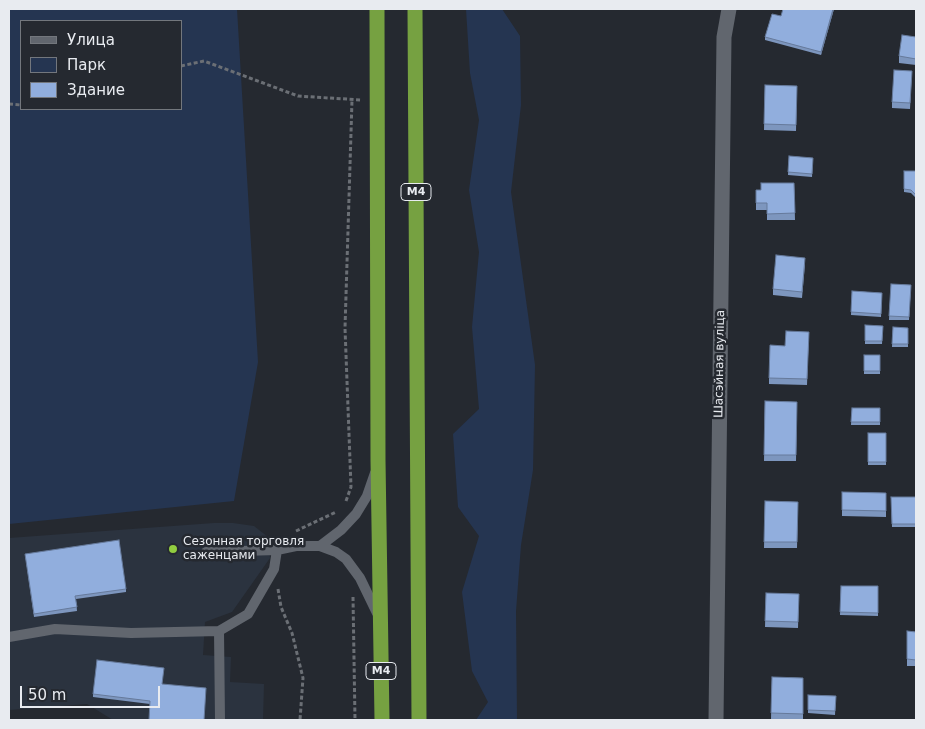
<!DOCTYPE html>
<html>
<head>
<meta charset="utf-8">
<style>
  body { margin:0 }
  #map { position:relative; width:925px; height:729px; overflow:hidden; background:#252930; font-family:"DejaVu Sans",sans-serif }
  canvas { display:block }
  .frame { position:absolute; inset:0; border:10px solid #e8ebf0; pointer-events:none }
  .legend { position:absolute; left:20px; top:20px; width:162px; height:90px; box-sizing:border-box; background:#252930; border:1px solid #73777d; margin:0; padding:6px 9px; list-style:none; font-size:15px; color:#e8ebf0 }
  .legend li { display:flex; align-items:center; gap:10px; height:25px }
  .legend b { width:25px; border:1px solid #73777d }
  .scale { position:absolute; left:20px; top:686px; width:140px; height:22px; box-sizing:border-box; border:2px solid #e8ebf0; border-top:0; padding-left:6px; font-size:15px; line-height:18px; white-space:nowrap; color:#e8ebf0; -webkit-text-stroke:4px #252930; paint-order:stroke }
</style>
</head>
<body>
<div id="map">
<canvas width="925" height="729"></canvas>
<div class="frame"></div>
<ul class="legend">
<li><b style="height:6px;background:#61666e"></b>Улица</li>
<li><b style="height:14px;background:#253551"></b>Парк</li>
<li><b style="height:14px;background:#91aedd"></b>Здание</li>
</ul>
<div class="scale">50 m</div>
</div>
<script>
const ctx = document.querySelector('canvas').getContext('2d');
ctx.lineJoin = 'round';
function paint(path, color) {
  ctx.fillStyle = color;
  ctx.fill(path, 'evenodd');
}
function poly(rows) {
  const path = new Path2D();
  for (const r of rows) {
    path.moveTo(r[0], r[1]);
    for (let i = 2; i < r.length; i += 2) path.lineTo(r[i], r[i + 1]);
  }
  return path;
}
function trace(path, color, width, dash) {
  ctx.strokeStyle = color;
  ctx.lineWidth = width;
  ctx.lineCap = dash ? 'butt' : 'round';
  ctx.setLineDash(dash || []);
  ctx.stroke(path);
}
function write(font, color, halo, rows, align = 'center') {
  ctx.font = font + ' "DejaVu Sans",sans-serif';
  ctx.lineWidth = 5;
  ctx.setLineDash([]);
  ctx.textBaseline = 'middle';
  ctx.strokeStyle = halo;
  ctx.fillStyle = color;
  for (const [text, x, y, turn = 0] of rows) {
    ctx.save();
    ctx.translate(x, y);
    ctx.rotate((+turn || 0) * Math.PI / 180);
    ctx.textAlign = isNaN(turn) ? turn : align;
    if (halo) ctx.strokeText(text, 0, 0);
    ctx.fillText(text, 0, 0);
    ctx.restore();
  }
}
paint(poly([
  [214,523,233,523,254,526,268,537,270,558,232,612,205,622,203,655,231,657,230,682,264,684,263,720,113,720,87,704,9,710,9,538]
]), '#2b333f');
paint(poly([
  [9,9,237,9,258,362,234,501,9,524],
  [21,21,181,21,181,109,21,109],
  [466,9,502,9,520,36,521,105,511,192,535,365,533,470,521,545,516,611,517,720,476,720,488,702,472,671,462,592,479,536,458,507,453,434,479,409,472,327,479,252,469,190,479,120,470,73]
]), '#253551');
trace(poly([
  [181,66,204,61,298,96,361,100],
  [9,104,21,105],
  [346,501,351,487,345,328,352,100],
  [296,531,336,512],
  [278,589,281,607,292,633,303,678,300,720],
  [353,597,355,720]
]), '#6b6f75', 3, [4, 2.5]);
trace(poly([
  [320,546,341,530,356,514,367,496,375,473],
  [206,552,277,550],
  [219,631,220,720],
  [9,637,55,629,131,633,219,631,248,614,274,569,277,550,296,546,320,546,336,552,346,559,360,578,377,613]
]), '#61666e', 10);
trace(poly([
  [716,720,724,37,729,9]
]), '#61666e', 15);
trace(poly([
  [377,9,378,460,382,720],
  [415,9,419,720]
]), '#76a141', 15);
paint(poly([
  [834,9,821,55,765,40,765,37,781,16],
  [916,37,916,65,899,63,899,56],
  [912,71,910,109,892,108,892,102],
  [765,85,797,86,796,131,764,130],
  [789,156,813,158,812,177,788,175],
  [904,171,916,171,916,198,911,193,904,192],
  [794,183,795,220,767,220,767,210,756,210,756,190,761,190],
  [805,264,802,298,773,295,773,289],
  [891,284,911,285,909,320,889,320],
  [852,291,882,293,881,317,851,315],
  [865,325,883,326,882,344,865,344],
  [893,327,908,328,908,347,892,347],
  [809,332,807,385,769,384,769,378,785,346],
  [864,355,880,355,880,374,864,374],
  [765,401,797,402,796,461,764,461],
  [852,408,880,408,880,425,851,425],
  [868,433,886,433,886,465,868,465],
  [842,492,886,493,886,517,842,516],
  [891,497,916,497,916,527,892,527],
  [765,501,798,502,797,548,764,548],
  [25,554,126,589,126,592,76,599,77,611,34,617],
  [841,586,878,586,878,616,840,615],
  [766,593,799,594,798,628,765,627],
  [907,631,916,632,916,666,907,666],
  [164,668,150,704,93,697,93,694],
  [772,677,803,678,803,720,771,719],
  [808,695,836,696,835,715,808,713]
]), '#7d96be');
paint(poly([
  [833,9,834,9,821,55,821,52]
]), '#667a9b');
const building = poly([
  [783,9,833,9,821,52,765,37,772,14,781,16,783,9],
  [902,35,916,37,916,59,899,56,902,35],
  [894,70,912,71,910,103,892,102,894,70],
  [765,85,797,86,796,125,764,124,765,85],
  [789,156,813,158,812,174,788,172,789,156],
  [904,171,916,171,916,195,911,190,904,189,904,171],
  [761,183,794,183,795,213,767,214,767,203,756,203,756,190,761,190,761,183],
  [776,255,805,258,802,292,773,289,776,255],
  [891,284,911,285,909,317,889,316,891,284],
  [852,291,882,293,881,314,851,312,852,291],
  [865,325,883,326,882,341,865,341,865,325],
  [893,327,908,328,908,344,892,344,893,327],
  [786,331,809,332,807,379,769,378,770,345,785,346,786,331],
  [864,355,880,355,880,371,864,371,864,355],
  [765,401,797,402,796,455,764,455,765,401],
  [852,408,880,408,880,422,851,422,852,408],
  [868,433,886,433,886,462,868,462,868,433],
  [842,492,886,493,886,511,842,510,842,492],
  [891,497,916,497,916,524,892,524,891,497],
  [765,501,798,502,797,542,764,542,765,501],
  [119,540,126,589,75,596,77,607,34,614,25,554,119,540],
  [841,586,878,586,878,613,840,612,841,586],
  [766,593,799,594,798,622,765,621,766,593],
  [907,631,916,632,916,660,907,659,907,631],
  [97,660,164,668,162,684,206,688,204,720,149,720,150,701,93,694,97,660],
  [772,677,803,678,803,714,771,713,772,677],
  [808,695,836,696,835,711,808,710,808,695]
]);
paint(building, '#91aedd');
trace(building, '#667a9b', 1);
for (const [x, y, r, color] of [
  [173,549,5,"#91cd40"]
]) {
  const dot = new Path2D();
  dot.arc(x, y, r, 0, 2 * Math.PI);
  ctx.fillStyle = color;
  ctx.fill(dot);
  trace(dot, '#252930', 2);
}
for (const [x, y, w] of [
  [416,192,30],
  [381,671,30]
]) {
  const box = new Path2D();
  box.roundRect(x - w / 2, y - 8.5, w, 17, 4);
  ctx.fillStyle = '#252930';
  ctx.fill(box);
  trace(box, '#e8ebf0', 1);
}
write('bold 11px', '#e8ebf0', null, [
  ["М4",416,192],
  ["М4",381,671]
]);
write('12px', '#e8ebf0', '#252930', [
  ["Шасэйная вуліца",720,364,-89]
]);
write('12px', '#e8ebf0', '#252930', [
  ["Сезонная торговля",183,542],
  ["саженцами",183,556]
], 'left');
</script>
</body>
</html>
